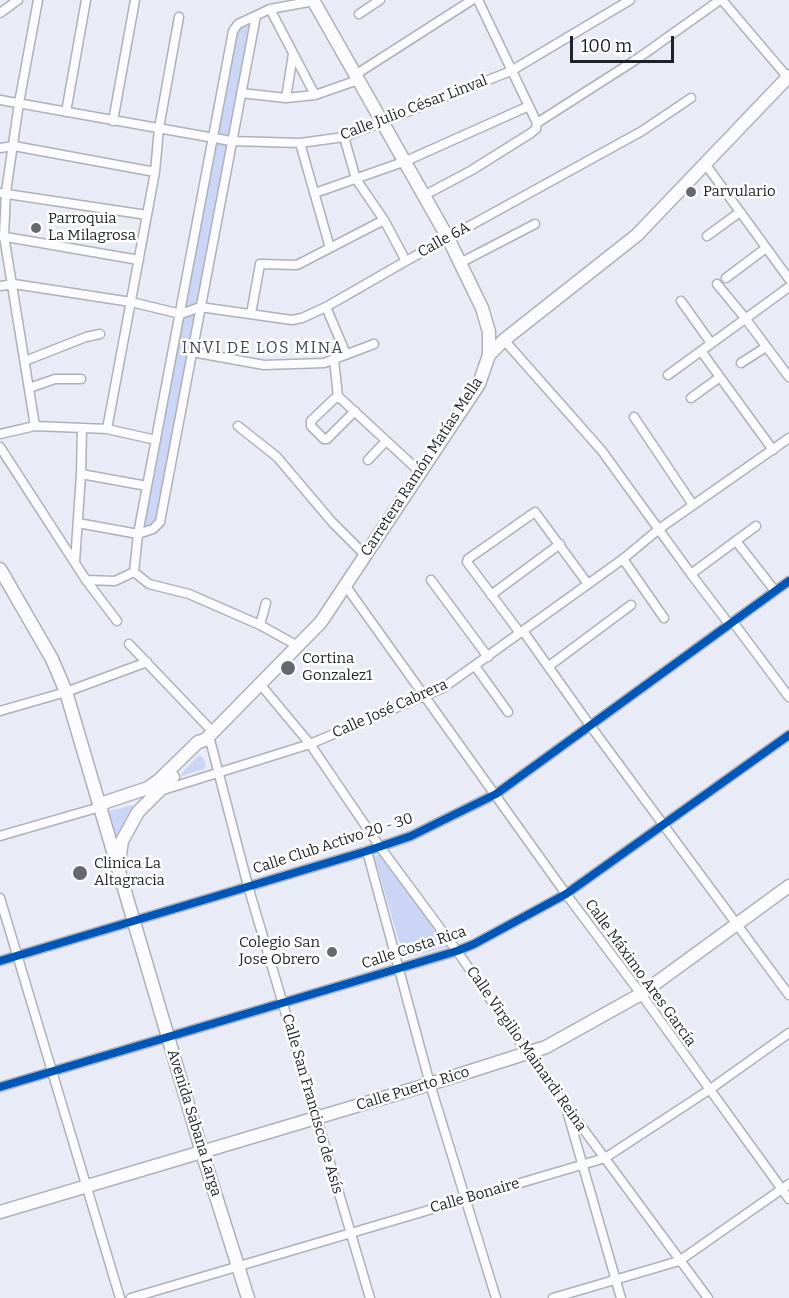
<!DOCTYPE html>
<html>
<head>
<meta charset="utf-8">
<style>
  body { margin:0 }
  #map { position:relative; width:789px; height:1298px; overflow:hidden; background:#e9ecf6; font-family:Bitter,serif }
  canvas { display:block }
  .scale { position:absolute; left:570px; top:36px; width:104px; height:27px; box-sizing:border-box; border:3px solid #1f2128; border-top:0; padding-left:8px; font-size:18px; line-height:21px; white-space:nowrap; color:#1f2128; -webkit-text-stroke:4px #fff; paint-order:stroke }
</style>
</head>
<body>
<div id="map">
<canvas width="789" height="1298"></canvas>
<div class="scale">100 m</div>
</div>
<script>
const ctx = document.querySelector('canvas').getContext('2d');
ctx.lineJoin = 'round';
function paint(path, color) {
  ctx.fillStyle = color;
  ctx.fill(path, 'evenodd');
}
function poly(rows) {
  const path = new Path2D();
  for (const r of rows) {
    path.moveTo(r[0], r[1]);
    for (let i = 2; i < r.length; i += 2) path.lineTo(r[i], r[i + 1]);
  }
  return path;
}
function trace(path, color, width, dash) {
  ctx.strokeStyle = color;
  ctx.lineWidth = width;
  ctx.lineCap = dash ? 'butt' : 'round';
  ctx.setLineDash(dash || []);
  ctx.stroke(path);
}
function write(font, color, halo, rows, align = 'center') {
  ctx.font = font + ' Bitter,serif';
  ctx.lineWidth = 5;
  ctx.setLineDash([]);
  ctx.textBaseline = 'middle';
  ctx.strokeStyle = halo;
  ctx.fillStyle = color;
  for (const [text, x, y, turn = 0] of rows) {
    ctx.save();
    ctx.translate(x, y);
    ctx.rotate((+turn || 0) * Math.PI / 180);
    ctx.textAlign = isNaN(turn) ? turn : align;
    if (halo) ctx.strokeText(text, 0, 0);
    ctx.fillText(text, 0, 0);
    ctx.restore();
  }
}
paint(poly([
  [249,24,157,521,151,527,144,527,237,33,240,27],
  [198,756,203,757,206,766,204,769,182,776,181,774],
  [134,805,124,822,116,837,109,811],
  [380,854,448,947,404,958,374,856]
]), '#cbd5f5');
const street = poly([
  [478,0,537,123],
  [722,0,789,79],
  [270,9,315,95],
  [0,13,18,0],
  [359,14,380,0],
  [355,75,472,0],
  [241,93,286,98,315,95,358,80],
  [286,98,293,54],
  [0,100,231,141,300,143,344,137,511,71,630,0],
  [66,112,86,0],
  [113,121,135,0],
  [344,137,356,179,384,220,406,261],
  [300,143,330,248],
  [0,148,14,146,155,172],
  [706,165,789,279],
  [0,193,147,215],
  [315,193,406,161,529,106],
  [425,195,472,170,531,133,536,129,537,123,637,59,720,0],
  [0,236,139,260],
  [707,236,740,212],
  [460,263,535,224],
  [726,278,766,248],
  [717,284,745,318,789,377],
  [0,286,14,284,131,302,181,314,200,307,292,320,302,318,326,307,406,261,642,131,691,98],
  [681,301,711,343],
  [326,307,346,354],
  [251,314,260,264,297,265,384,220],
  [504,340,602,451,691,574,729,624],
  [701,351,773,450],
  [192,352,264,365,324,363,374,344],
  [334,359,338,397],
  [25,361,86,337,100,334],
  [741,363,766,347],
  [668,375,789,287],
  [29,388,55,379,81,379],
  [691,398,720,377],
  [355,411,327,439,324,439,311,426,311,421,335,398,340,398,420,472],
  [634,417,693,505],
  [35,426,4,236,6,192,19,103,38,0],
  [238,426,277,457,332,522,365,555],
  [107,429,155,172,159,128,179,17],
  [0,434,35,426,107,429,156,440],
  [0,447,86,580,117,621],
  [368,460,386,441],
  [81,474,147,486],
  [78,523,138,534,153,529,160,522,256,16],
  [736,541,775,591],
  [623,559,664,618],
  [75,562,81,474,82,428],
  [134,572,138,534,233,31,238,24,270,9,314,1],
  [134,572,149,584,189,594,260,625,298,646],
  [691,574,756,526],
  [86,580,115,581,134,572],
  [431,580,488,657],
  [345,585,566,894,641,994,789,1199],
  [491,595,560,544],
  [733,622,789,697],
  [260,625,266,603],
  [523,631,589,724,789,995],
  [520,633,467,562,468,559,535,512,588,584],
  [129,644,213,732],
  [475,666,508,712],
  [549,666,631,605],
  [260,684,310,744,380,847,457,951,528,1054,708,1298],
  [0,711,66,692,147,662],
  [209,736,248,886,370,1298],
  [163,790,310,744,443,688,623,559,659,529,789,438],
  [0,836,100,807],
  [367,851,430,1084,496,1298],
  [0,898,120,1298],
  [0,961,367,851,411,836,496,794,789,581],
  [0,1087,457,951,474,944,566,894,789,735],
  [567,1111,621,1298],
  [131,1298,605,1158,709,1090,789,1033],
  [553,1298,679,1261,789,1184]
]);
const secondary = poly([
  [489,355,504,340,637,235,789,76],
  [0,569,52,659,66,692,202,1152,248,1298],
  [100,807,106,802,148,788,158,781,198,742,205,740,213,732,321,622,479,384,489,355,489,332,482,308,448,238,313,0],
  [119,861,122,841,138,812,173,777],
  [0,1212,430,1084,546,1047,641,994,789,886]
]);
trace(street, '#aeb1b8', 11);
trace(secondary, '#aeb1b8', 15);
trace(street, '#fcfcfe', 8);
trace(secondary, '#fcfcfe', 12);
trace(poly([
  [0,961,367,851,411,836,496,794,789,581],
  [0,1087,457,951,474,944,566,894,789,735]
]), '#0057b8', 8);
for (const [x, y, r, color] of [
  [691,192,6,"#666870"],
  [36,228,6,"#666870"],
  [288,668,8,"#666870"],
  [80,873,8,"#666870"],
  [332,952,6,"#666870"]
]) {
  const dot = new Path2D();
  dot.arc(x, y, r, 0, 2 * Math.PI);
  ctx.fillStyle = color;
  ctx.fill(dot);
  trace(dot, '#fff', 2);
}
write('15px', '#1f2128', '#fff', [
  ["Calle Julio César Linval",414,108,-21],
  ["Calle 6A",444,240,-29],
  ["Carretera Ramón Matías Mella",422,467,-57],
  ["Calle José Cabrera",390,709,-24],
  ["Calle Club Activo 20 - 30",333,844,-18],
  ["Calle Costa Rica",414,948,-18],
  ["Calle Máximo Ares García",640,973,54],
  ["Calle Virgilio Mainardi Reina",526,1049,55],
  ["Calle Puerto Rico",413,1089,-17],
  ["Calle San Francisco de Asís",312,1104,74],
  ["Avenida Sabana Larga",194,1123,73],
  ["Calle Bonaire",475,1196,-16]
]);
write('15px', '#1f2128', '#fff', [
  ["Parvulario",703,192],
  ["Parroquia",48,219],
  ["La Milagrosa",48,236],
  ["Cortina",302,659],
  ["Gonzalez1",302,676],
  ["Clinica La",94,864],
  ["Altagracia",94,881],
  ["Colegio San",320,943,"right"],
  ["Jose Obrero",320,960,"right"]
], 'left');
ctx.letterSpacing = '1.5px';
write('16px', '#434757', '#fff', [
  ["INVI DE LOS MINA",263,349]
]);
ctx.letterSpacing = '0px';
</script>
</body>
</html>
